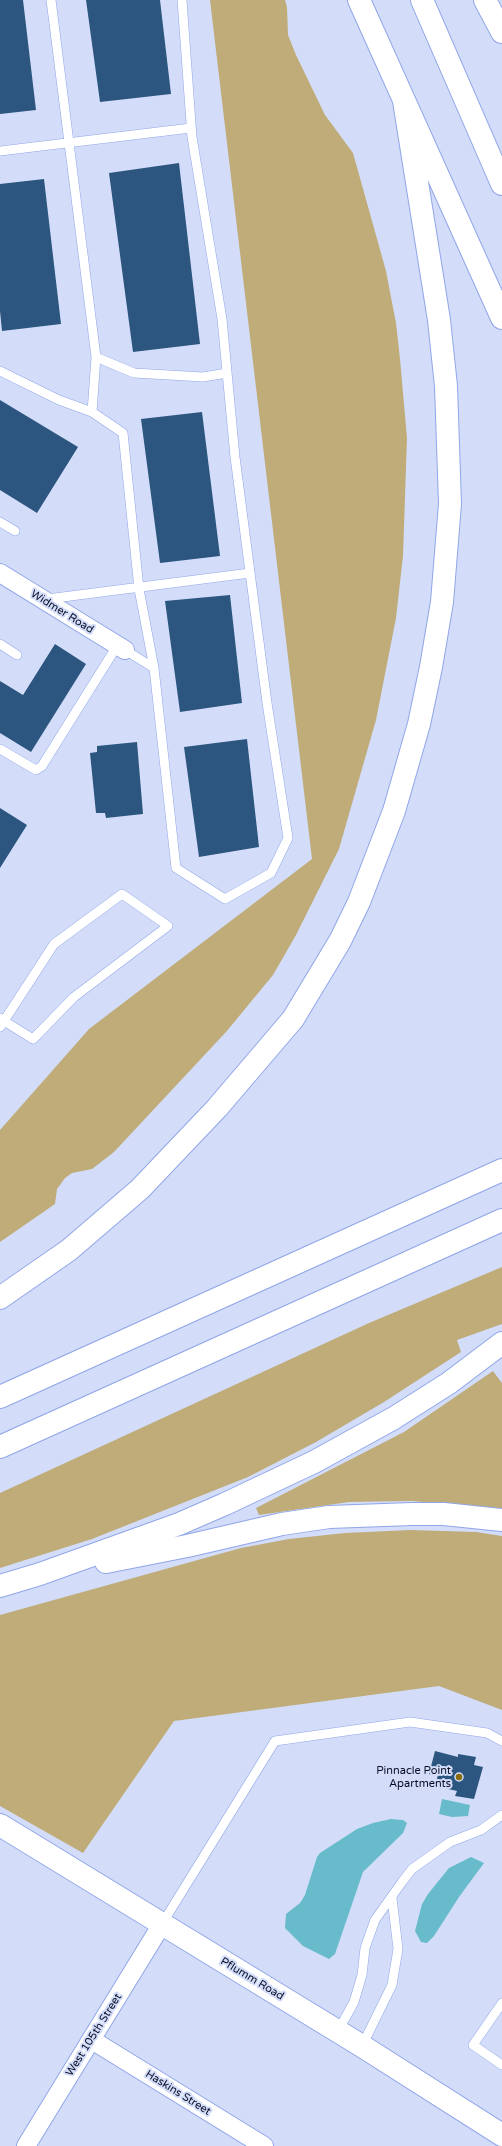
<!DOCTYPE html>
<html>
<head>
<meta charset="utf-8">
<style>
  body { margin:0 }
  canvas { display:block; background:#d3ddf9 }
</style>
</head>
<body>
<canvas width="502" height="2146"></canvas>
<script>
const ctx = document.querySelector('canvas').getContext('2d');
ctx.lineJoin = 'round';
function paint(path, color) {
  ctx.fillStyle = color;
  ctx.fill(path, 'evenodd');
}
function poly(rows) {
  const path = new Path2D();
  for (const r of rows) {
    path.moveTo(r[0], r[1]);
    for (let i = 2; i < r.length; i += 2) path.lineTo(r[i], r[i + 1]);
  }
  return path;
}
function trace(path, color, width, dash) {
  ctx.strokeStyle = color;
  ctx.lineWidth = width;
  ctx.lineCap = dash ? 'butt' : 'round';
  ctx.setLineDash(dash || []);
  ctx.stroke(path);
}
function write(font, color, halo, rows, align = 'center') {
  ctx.font = font + ' "Varela Round",sans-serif';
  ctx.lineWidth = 4;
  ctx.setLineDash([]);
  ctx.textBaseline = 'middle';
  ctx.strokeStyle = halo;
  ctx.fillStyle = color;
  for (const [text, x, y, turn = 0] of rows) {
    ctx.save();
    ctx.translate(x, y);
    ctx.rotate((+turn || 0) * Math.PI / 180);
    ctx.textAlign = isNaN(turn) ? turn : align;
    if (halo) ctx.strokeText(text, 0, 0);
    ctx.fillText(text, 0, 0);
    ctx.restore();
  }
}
paint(poly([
  [210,0,285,0,287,7,288,35,296,55,325,115,353,153,386,271,396,323,400,359,407,438,403,556,396,618,376,720,339,849,296,935,273,975,226,1032,114,1152,92,1169,72,1173,65,1178,57,1189,55,1204,0,1242,0,1130,89,1029,312,859],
  [502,1267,502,1324,457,1340,461,1352,384,1402,316,1442,248,1477,92,1539,0,1568,0,1493,369,1323],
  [493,1371,502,1383,502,1509,412,1501,349,1502,259,1515,256,1508,404,1432],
  [410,1530,476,1532,502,1536,502,1710,439,1686,174,1721,83,1853,0,1806,0,1615,241,1548,289,1539,345,1533]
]), '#bfac79');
paint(poly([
  [442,1799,470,1805,468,1816,452,1817,439,1814],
  [391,1819,403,1820,407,1823,403,1833,363,1872,335,1954,329,1959,303,1946,285,1928,286,1914,300,1903,305,1895,317,1857,320,1853,357,1829,373,1823],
  [471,1857,484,1863,459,1897,434,1936,427,1943,421,1942,415,1931,422,1904,428,1894,449,1868]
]), '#67bbca');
paint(poly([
  [0,0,23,0,36,110,0,114],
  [86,0,160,0,171,94,100,102],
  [179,163,200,344,133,352,109,173],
  [44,179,61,324,2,331,0,311,0,184],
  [0,400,78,447,37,513,0,490],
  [202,412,220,556,160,563,141,419],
  [230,595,242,703,180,712,165,601],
  [55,644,86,664,31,752,0,733,0,681,23,695],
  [247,739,259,847,199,857,184,747],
  [137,742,143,814,106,818,105,813,96,813,90,753,97,752,97,746],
  [0,808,27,825,0,868],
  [435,1751,458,1757,458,1754,476,1757,474,1765,483,1767,474,1799,455,1796,457,1791,435,1786,438,1775,429,1774]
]), '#2c5680');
const lane = poly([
  [51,0,96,357,134,373,203,377,227,373],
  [0,151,191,128],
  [96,357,92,412,123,433,139,589,154,668],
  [0,371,59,400,92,412],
  [0,522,15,531],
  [47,599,250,573],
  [0,644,17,655],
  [125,650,154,668,176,868,225,899,271,873,288,838,267,703,235,457,222,319,192,137,182,0],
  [0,749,36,770,42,766,117,646],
  [0,1018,4,1021,33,1039,74,997,168,926,122,894,54,944,4,1021,0,1027],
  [162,1924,275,1741,410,1722,487,1733,502,1741],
  [502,2003,473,2045,502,2065],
  [338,2031,354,2002,362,1975,365,1948,375,1920,402,1882,412,1869,450,1842,481,1830,502,1815],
  [362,2046,392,1985,398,1949,392,1898]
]);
const street = poly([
  [0,573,125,650],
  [92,2040,264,2146],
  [26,2146,162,1924]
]);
const secondary = poly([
  [0,1825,362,2046,502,2135]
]);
const highway = poly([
  [359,0,502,318],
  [422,0,502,184],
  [485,0,502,32],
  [0,1298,69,1250,140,1189,217,1108,293,1019,340,941,359,902,394,811,419,724,431,667,442,602,450,504,446,386,439,320,404,101],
  [0,1397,502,1170],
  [0,1447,502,1220],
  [106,1562,187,1546,282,1524,329,1517,412,1514,444,1514,502,1520],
  [0,1586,40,1574,179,1524,225,1504,314,1462,394,1418,449,1383,502,1343]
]);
trace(lane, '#90a6e8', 10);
trace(street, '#90a6e8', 20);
trace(secondary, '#90a6e8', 24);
trace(highway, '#90a6e8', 24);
trace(lane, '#fff', 9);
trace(street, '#fff', 18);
trace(secondary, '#fff', 22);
trace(highway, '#fff', 22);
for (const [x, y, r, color] of [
  [459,1777,4,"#896d0c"]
]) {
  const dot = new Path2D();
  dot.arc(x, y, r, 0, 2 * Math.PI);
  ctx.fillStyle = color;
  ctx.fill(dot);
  trace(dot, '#d3ddf9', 1.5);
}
write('11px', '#070d24', '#d3ddf9', [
  ["Widmer Road",62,612,32],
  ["Pflumm Road",252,1979,31],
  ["West 105th Street",94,2035,-58],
  ["Haskins Street",178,2093,32]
]);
write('11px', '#070d24', '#d3ddf9', [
  ["Pinnacle Point",451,1771],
  ["Apartments",451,1784]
], 'right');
</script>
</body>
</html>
